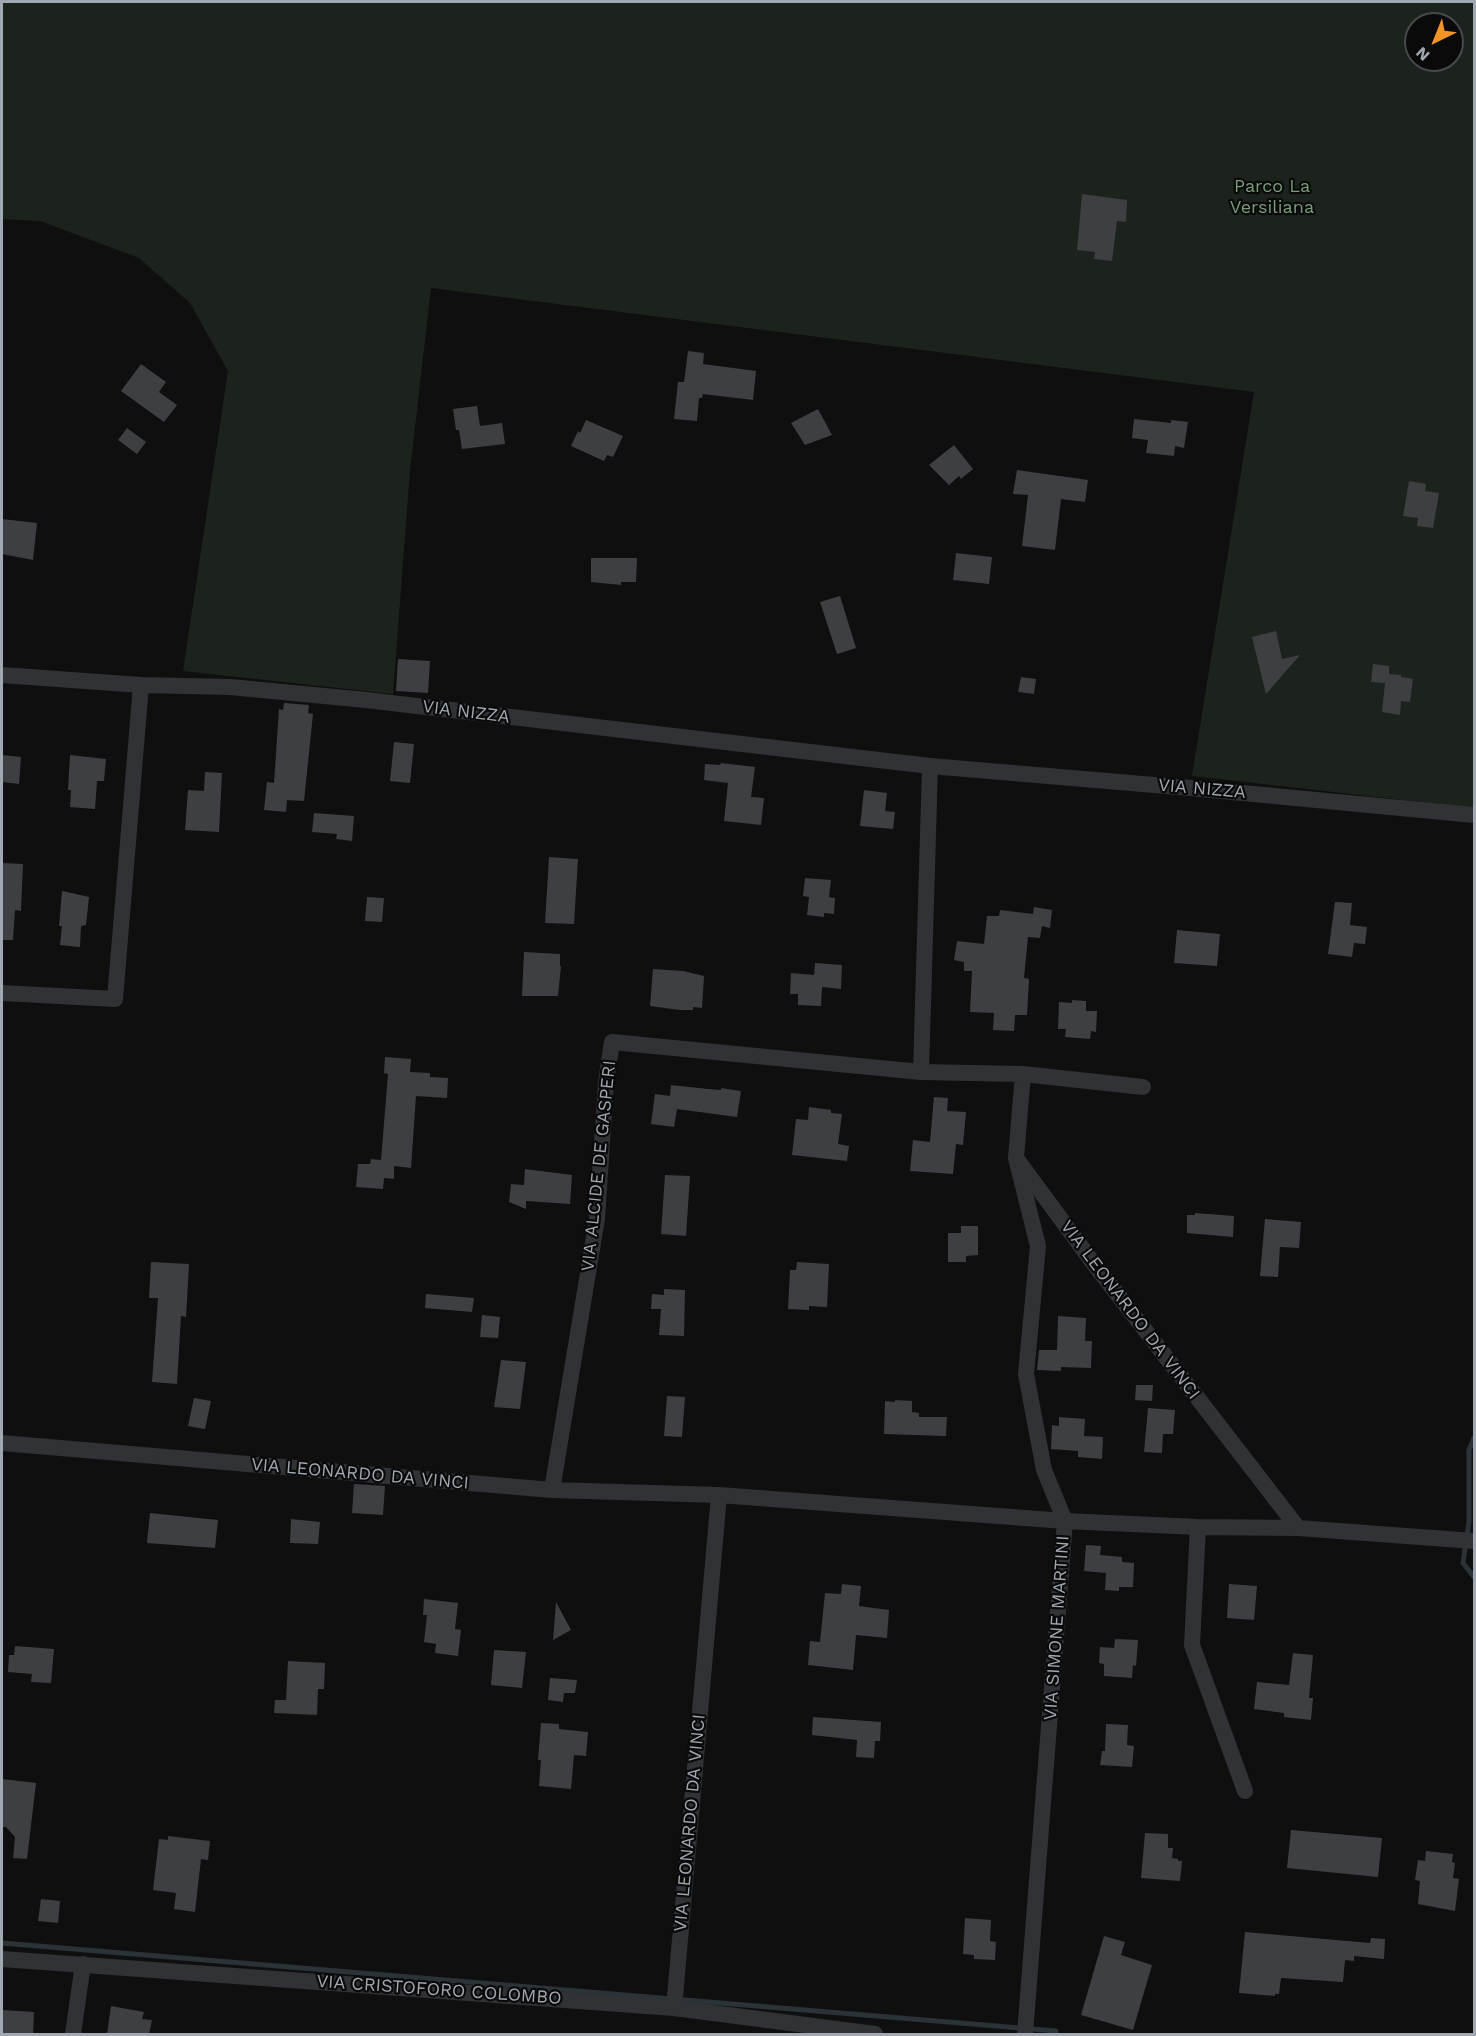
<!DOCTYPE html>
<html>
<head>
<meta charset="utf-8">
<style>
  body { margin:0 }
  #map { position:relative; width:1476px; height:2036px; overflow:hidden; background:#0f0f10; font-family:"Work Sans",sans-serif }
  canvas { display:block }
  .frame { position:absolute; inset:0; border:3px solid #a0a8b1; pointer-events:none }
  .north { position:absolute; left:1404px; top:12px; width:60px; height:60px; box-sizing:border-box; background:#0a0a0b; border:2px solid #46494d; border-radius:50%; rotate:223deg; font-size:16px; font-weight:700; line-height:24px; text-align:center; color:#a0a8b1 }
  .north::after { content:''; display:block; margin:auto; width:21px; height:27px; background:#f09428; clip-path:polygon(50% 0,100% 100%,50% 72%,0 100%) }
</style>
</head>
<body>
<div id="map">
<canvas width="1476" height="2036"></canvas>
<div class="frame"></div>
<div class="north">N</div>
</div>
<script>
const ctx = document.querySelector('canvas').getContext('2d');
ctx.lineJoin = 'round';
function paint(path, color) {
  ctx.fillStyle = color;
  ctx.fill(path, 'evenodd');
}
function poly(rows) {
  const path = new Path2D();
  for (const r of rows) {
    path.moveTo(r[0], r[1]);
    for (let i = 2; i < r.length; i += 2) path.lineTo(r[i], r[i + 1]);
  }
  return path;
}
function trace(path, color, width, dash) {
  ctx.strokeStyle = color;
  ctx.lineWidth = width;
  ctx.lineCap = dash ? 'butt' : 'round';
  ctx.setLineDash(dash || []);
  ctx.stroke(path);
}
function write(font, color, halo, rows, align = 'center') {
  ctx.font = font + ' "Work Sans",sans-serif';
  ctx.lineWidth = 4.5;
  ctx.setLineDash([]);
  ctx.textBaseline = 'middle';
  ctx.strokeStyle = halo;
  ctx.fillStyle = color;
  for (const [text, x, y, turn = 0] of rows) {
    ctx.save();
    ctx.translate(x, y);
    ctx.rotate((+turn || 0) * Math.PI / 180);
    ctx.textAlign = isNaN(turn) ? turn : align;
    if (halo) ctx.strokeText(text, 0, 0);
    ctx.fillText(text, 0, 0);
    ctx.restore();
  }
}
paint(poly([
  [2,2,1474,2,1474,808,1192,776,1254,392,431,288,410,471,393,694,183,671,228,371,190,303,139,258,40,221,2,219],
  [1416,24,1452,24,1452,60,1416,60]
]), '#1c231c');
trace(poly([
  [1474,1438,1469,1450,1469,1522,1463,1563,1474,1577],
  [2,1943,1056,2031]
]), '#293338', 5);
paint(poly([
  [1082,194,1127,200,1126,222,1117,221,1112,261,1094,259,1095,252,1077,250],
  [688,351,704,353,703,364,756,371,753,400,703,394,702,398,699,398,697,421,674,419,678,382,684,382],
  [141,364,166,382,159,392,177,405,164,422,121,391],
  [477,406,480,426,502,423,505,444,462,449,459,430,456,430,453,409],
  [818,409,832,435,805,445,791,423],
  [1134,419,1171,423,1171,420,1188,422,1184,448,1175,446,1174,456,1146,453,1148,440,1132,438],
  [586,420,623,436,613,457,607,455,604,461,571,446,578,431,580,433],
  [127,428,146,442,137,454,118,440],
  [954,445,973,469,961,479,959,476,949,485,929,465],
  [1017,470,1088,480,1085,502,1061,499,1055,550,1022,546,1028,495,1013,494],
  [1409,481,1426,484,1425,491,1439,493,1433,528,1417,526,1418,518,1403,516],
  [2,519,37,523,33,560,2,554],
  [956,553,992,557,989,584,953,580],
  [591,558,637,558,636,582,621,582,621,585,591,582],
  [840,596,856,648,837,654,820,602],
  [1276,631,1282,659,1300,655,1266,694,1252,637],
  [398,659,430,661,428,693,396,691],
  [1373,664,1389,666,1389,674,1401,675,1401,677,1413,679,1410,702,1401,701,1400,715,1382,712,1385,683,1371,682],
  [1021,677,1036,679,1034,694,1018,692],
  [284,703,309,705,308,713,313,714,304,801,287,800,286,812,264,810,267,782,274,783,279,709,283,710],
  [394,742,414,744,410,783,390,781],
  [2,755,21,757,19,784,2,782],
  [70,755,106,759,104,781,97,781,95,809,70,807,71,790,68,790],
  [721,763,755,767,751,797,764,798,761,825,724,821,728,783,704,780,705,764,720,765],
  [205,772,222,773,219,832,185,830,188,790,204,791],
  [864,790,887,793,885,811,895,812,893,829,860,826],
  [314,813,354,816,352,841,336,839,337,834,312,832],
  [549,857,578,859,574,924,545,923],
  [3,863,23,864,21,911,15,910,13,940,2,940],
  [805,878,831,880,829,897,835,898,834,914,824,913,824,917,807,915,809,897,803,896],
  [62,891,89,897,86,925,81,926,80,947,60,945,62,926,59,926],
  [367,897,384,898,382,922,365,921],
  [1335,902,1352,903,1350,925,1367,927,1365,944,1354,943,1352,957,1328,954],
  [1034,907,1052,910,1050,928,1042,926,1040,938,1028,937,1024,978,1029,979,1027,1015,1015,1015,1014,1031,993,1030,994,1013,970,1012,972,971,964,971,964,962,954,960,957,941,984,944,987,916,999,916,1000,910,1033,914],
  [1177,930,1220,934,1217,966,1174,963],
  [524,952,560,954,560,966,561,966,558,996,522,996],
  [815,963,842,965,841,989,822,987,821,1006,798,1005,798,994,790,994,791,973,814,975],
  [653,969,683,971,704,976,702,1008,693,1007,693,1010,680,1010,650,1006],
  [1072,1000,1086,1001,1086,1011,1097,1011,1096,1032,1091,1031,1090,1039,1065,1037,1066,1029,1058,1029,1059,1002,1072,1003],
  [385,1057,411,1059,410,1072,430,1073,430,1077,448,1078,447,1098,416,1096,411,1168,394,1166,394,1179,384,1178,383,1189,356,1187,358,1164,370,1164,371,1159,381,1160,388,1074,384,1073],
  [671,1085,708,1089,721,1090,721,1088,741,1091,737,1117,677,1109,674,1127,651,1124,655,1094,670,1096],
  [934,1097,948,1098,947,1111,966,1112,963,1145,956,1144,953,1174,910,1171,913,1140,930,1142],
  [809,1107,831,1110,831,1113,842,1114,838,1144,849,1146,847,1161,792,1155,796,1119,808,1120],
  [525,1169,572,1175,570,1204,526,1201,526,1209,509,1202,511,1184,524,1185],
  [665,1175,690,1176,686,1236,661,1234],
  [1195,1213,1234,1216,1233,1237,1187,1233,1187,1215,1195,1215],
  [1265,1219,1301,1222,1299,1248,1280,1247,1278,1277,1260,1276],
  [961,1226,978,1226,978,1255,966,1256,966,1262,948,1262,948,1233,961,1233],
  [151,1262,189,1264,186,1317,181,1316,177,1384,152,1382,158,1298,149,1298],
  [797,1262,829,1264,827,1307,809,1306,809,1310,788,1309,790,1270,796,1270],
  [664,1289,685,1290,684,1336,659,1335,661,1309,651,1309,652,1294,664,1295],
  [426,1294,474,1298,472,1312,425,1308],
  [482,1315,500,1317,498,1338,480,1337],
  [1058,1316,1086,1318,1085,1341,1092,1341,1091,1368,1061,1367,1061,1371,1037,1370,1039,1350,1057,1350],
  [501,1360,526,1362,520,1409,494,1407],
  [1136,1385,1153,1385,1152,1401,1135,1400],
  [667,1396,685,1397,682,1437,664,1436],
  [194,1398,211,1401,205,1429,188,1426],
  [895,1400,912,1401,912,1412,919,1413,919,1417,947,1417,946,1436,884,1434,885,1401,895,1402],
  [1148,1408,1175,1410,1173,1434,1163,1434,1162,1453,1144,1452],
  [1059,1417,1085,1419,1084,1436,1103,1437,1102,1459,1078,1457,1078,1451,1051,1449,1052,1425,1059,1426],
  [354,1484,385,1486,383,1515,352,1513],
  [150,1513,218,1520,215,1548,147,1543],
  [291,1519,320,1522,318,1544,290,1543],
  [1086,1545,1101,1546,1100,1555,1122,1557,1122,1562,1134,1563,1133,1587,1119,1587,1119,1591,1105,1590,1106,1573,1084,1571],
  [842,1584,861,1586,859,1606,889,1610,887,1638,856,1635,853,1670,808,1665,810,1641,820,1642,825,1593,841,1594],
  [1229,1584,1257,1586,1254,1620,1227,1618],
  [424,1599,458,1603,455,1629,461,1630,458,1656,435,1653,436,1644,424,1642,427,1615,423,1615],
  [556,1602,571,1630,553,1640],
  [1115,1639,1138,1640,1136,1666,1133,1665,1132,1678,1104,1676,1104,1664,1099,1663,1100,1647,1114,1648],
  [15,1646,54,1649,51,1683,31,1682,32,1674,8,1672,9,1655,14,1655],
  [494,1650,526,1652,522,1688,491,1685],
  [1293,1653,1313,1655,1309,1698,1313,1698,1311,1720,1284,1717,1284,1713,1254,1709,1257,1682,1289,1685],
  [288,1661,325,1663,324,1689,318,1689,317,1715,274,1713,275,1700,286,1700],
  [550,1678,577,1680,575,1693,564,1693,563,1702,548,1700],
  [813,1717,881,1722,880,1741,875,1741,874,1758,856,1757,857,1740,812,1735],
  [541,1723,559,1724,559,1729,588,1732,586,1756,574,1755,571,1789,539,1786,541,1760,538,1760],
  [1106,1724,1128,1725,1127,1745,1134,1746,1132,1767,1100,1765,1102,1751,1105,1751],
  [2,1779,36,1783,27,1859,13,1858,15,1837,6,1827,2,1827],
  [1291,1830,1382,1838,1378,1877,1287,1868],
  [1145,1833,1168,1834,1168,1848,1173,1848,1172,1858,1178,1859,1178,1861,1182,1861,1180,1881,1141,1878],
  [168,1836,210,1841,208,1860,201,1859,195,1912,174,1909,176,1893,153,1890,159,1839,168,1840],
  [1426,1851,1453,1854,1452,1862,1455,1863,1453,1878,1459,1879,1455,1911,1418,1904,1420,1881,1415,1880,1418,1860,1425,1861],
  [41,1899,60,1901,58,1923,38,1921],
  [965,1918,991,1920,990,1941,996,1942,995,1960,974,1959,974,1955,963,1954],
  [1245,1932,1370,1943,1371,1938,1385,1939,1384,1959,1354,1956,1354,1961,1345,1960,1343,1982,1281,1978,1279,1994,1275,1994,1275,1996,1239,1993],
  [1104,1936,1125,1942,1121,1955,1152,1965,1133,2030,1081,2015],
  [111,2006,144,2012,142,2019,152,2020,149,2034,107,2034],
  [2,2010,34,2012,33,2034,2,2034]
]), '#3e3f43');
trace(poly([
  [2,675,141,685,230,687,366,700,930,766],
  [2,993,115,999,141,685],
  [921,1072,930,766,1190,788,1474,815],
  [1023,1074,1016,1158,1091,1260,1298,1528],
  [1016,1158,1038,1246,1026,1374,1044,1470,1065,1521,1025,2034],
  [2,1443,552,1490,719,1495,1065,1521,1198,1527,1298,1528,1474,1541],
  [552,1490,597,1219,606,1082,612,1042,921,1072,1023,1074,1143,1087],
  [1198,1527,1192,1645,1245,1791],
  [2,1959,674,2008,875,2034],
  [674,2008,719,1495],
  [73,2034,83,1964]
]), '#303235', 16);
write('18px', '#799d77', '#0a0a0b', [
  ["Parco La",1272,187],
  ["Versiliana",1272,208]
]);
write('18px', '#a0a8b1', '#0a0a0b', [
  ["VIA NIZZA",466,712,7],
  ["VIA NIZZA",1202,789,5],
  ["VIA ALCIDE DE GASPERI",599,1166,-84],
  ["VIA LEONARDO DA VINCI",1130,1310,53],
  ["VIA LEONARDO DA VINCI",360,1474,5],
  ["VIA SIMONE MARTINI",1057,1628,-86],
  ["VIA LEONARDO DA VINCI",690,1823,-85],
  ["VIA CRISTOFORO COLOMBO",439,1990,4]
]);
</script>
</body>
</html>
